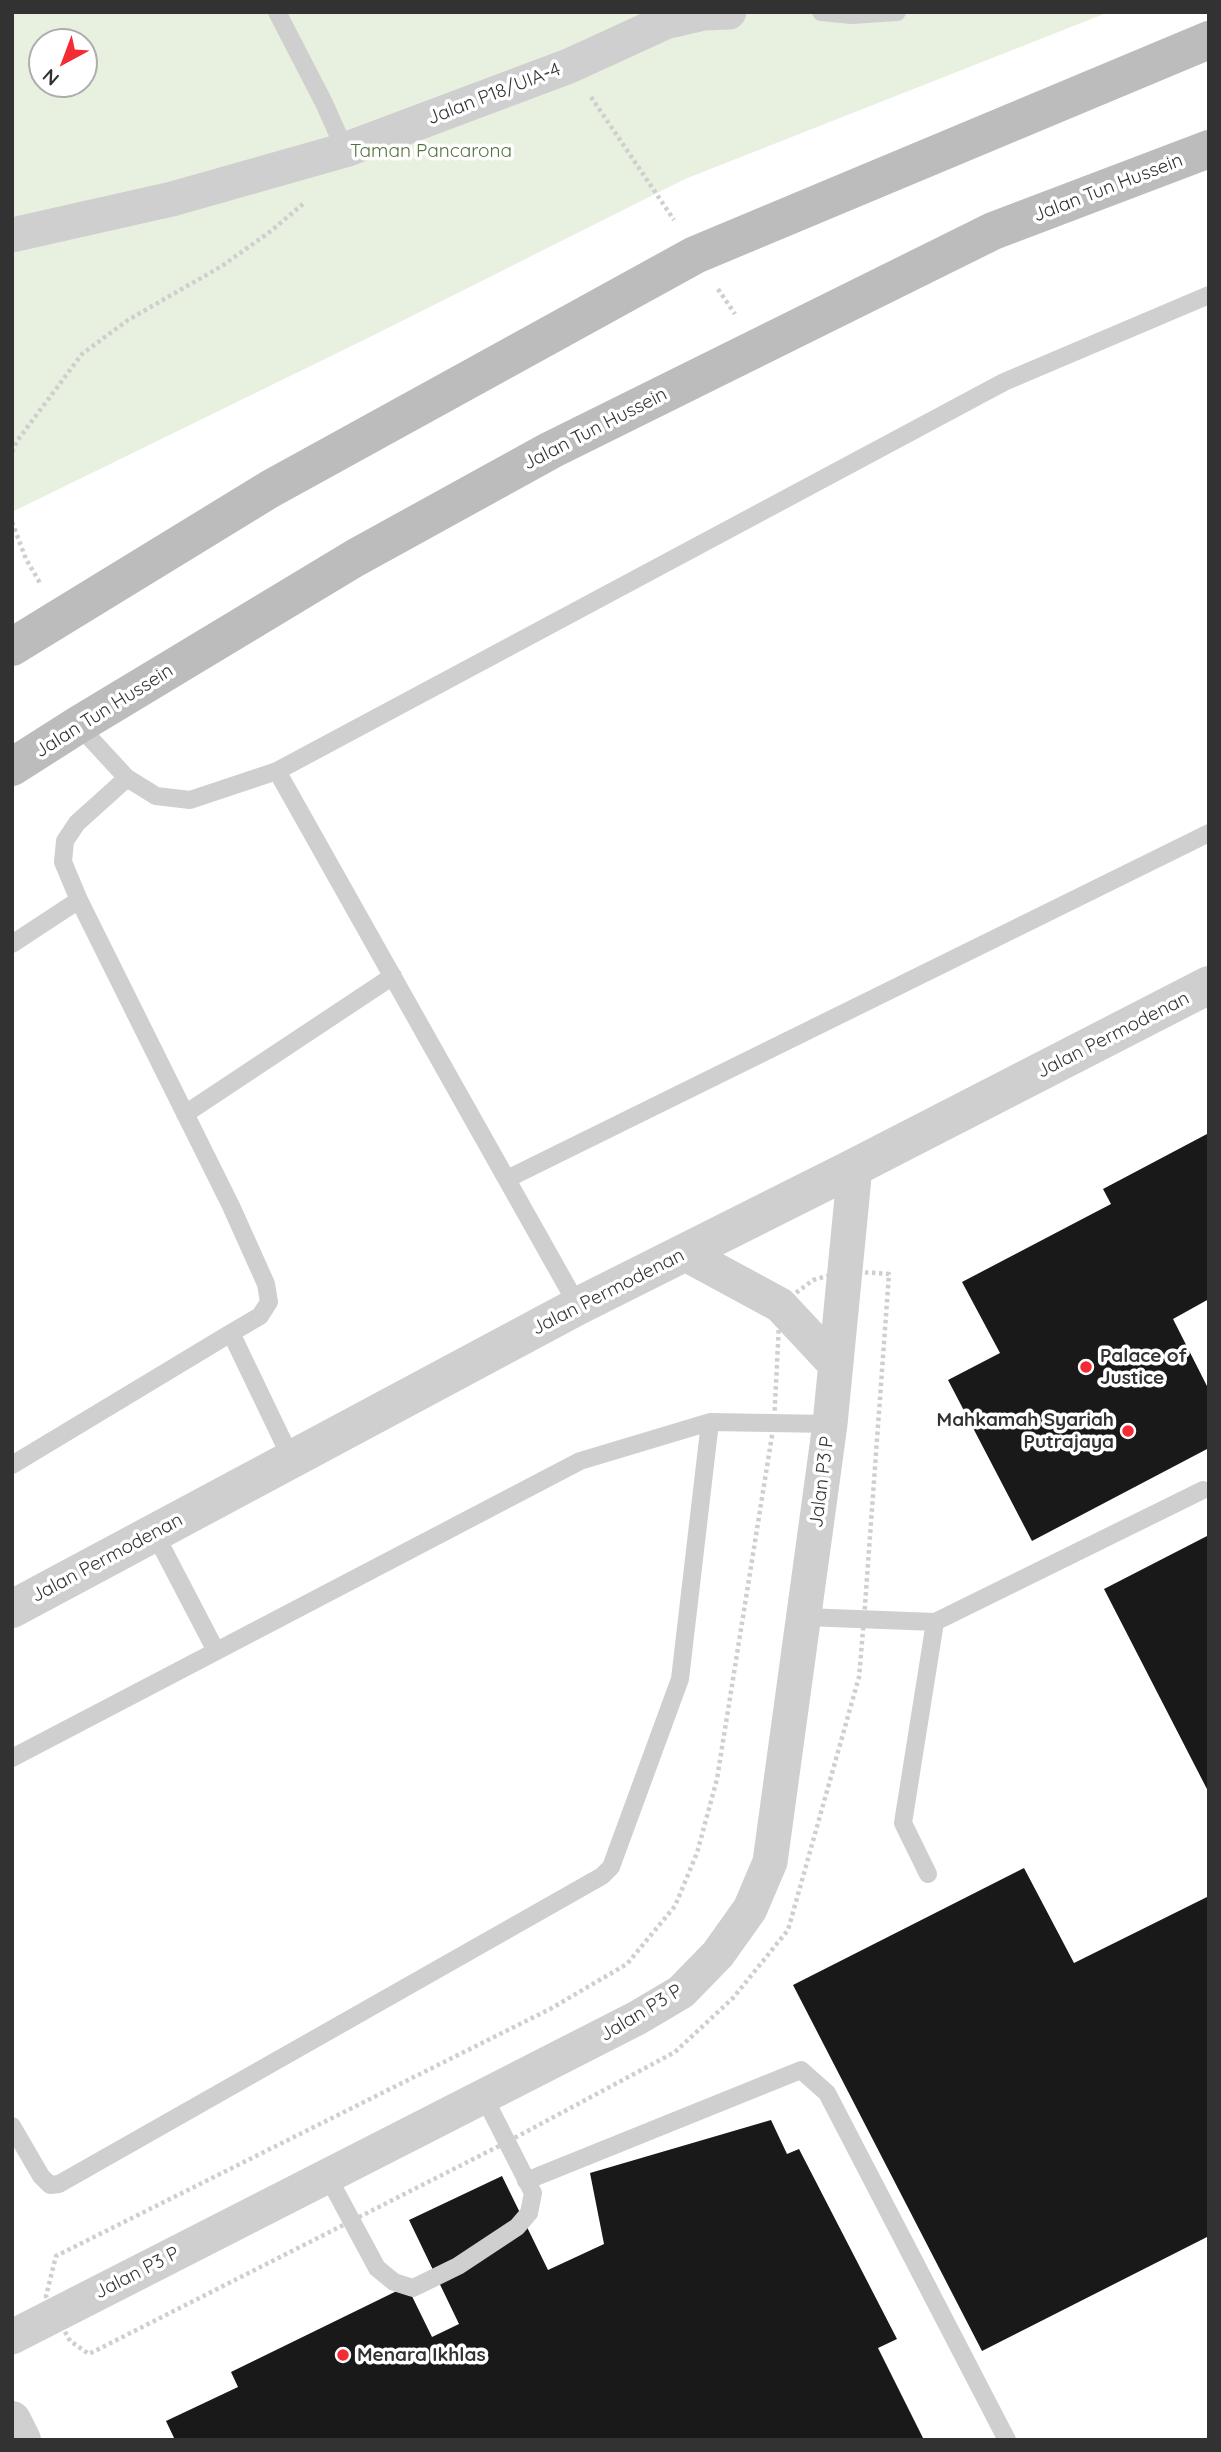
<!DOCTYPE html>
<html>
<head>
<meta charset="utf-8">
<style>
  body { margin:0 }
  #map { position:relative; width:1221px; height:2452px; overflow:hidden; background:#fff; font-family:Quicksand,sans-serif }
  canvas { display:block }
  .frame { position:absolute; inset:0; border:14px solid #323232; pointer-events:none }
  .north { position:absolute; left:28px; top:28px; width:70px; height:70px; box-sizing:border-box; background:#fff; border:2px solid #adadad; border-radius:50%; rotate:221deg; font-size:19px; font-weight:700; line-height:28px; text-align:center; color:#323232 }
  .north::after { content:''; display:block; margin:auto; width:24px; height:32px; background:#f32b34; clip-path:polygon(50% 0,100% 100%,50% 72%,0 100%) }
</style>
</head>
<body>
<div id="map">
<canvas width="1221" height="2452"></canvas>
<div class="frame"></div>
<div class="north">N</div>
</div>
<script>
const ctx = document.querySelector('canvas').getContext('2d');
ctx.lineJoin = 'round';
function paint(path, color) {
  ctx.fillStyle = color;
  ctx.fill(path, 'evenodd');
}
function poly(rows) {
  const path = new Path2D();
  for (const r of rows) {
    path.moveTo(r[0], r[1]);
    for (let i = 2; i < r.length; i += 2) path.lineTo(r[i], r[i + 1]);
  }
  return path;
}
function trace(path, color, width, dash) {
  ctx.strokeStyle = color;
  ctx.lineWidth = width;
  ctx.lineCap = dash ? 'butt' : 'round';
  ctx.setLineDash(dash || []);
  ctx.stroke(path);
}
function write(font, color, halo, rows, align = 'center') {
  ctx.font = font + ' Quicksand,sans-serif';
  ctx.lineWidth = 7;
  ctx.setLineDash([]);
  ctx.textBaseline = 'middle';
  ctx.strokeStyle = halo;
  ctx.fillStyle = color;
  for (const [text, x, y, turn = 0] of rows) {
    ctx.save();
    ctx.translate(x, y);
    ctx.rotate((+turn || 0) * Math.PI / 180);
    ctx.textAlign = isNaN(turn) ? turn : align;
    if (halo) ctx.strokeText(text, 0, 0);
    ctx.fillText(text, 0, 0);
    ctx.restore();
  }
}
paint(poly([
  [12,12,1109,12,685,179,376,334,12,512],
  [42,42,84,42,84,84,42,84]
]), '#e8f0e0');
paint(poly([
  [1207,1134,1209,1138,1209,1299,1173,1319,1209,1390,1209,1448,1032,1541,948,1380,1000,1353,962,1282,1111,1204,1103,1189],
  [1209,1535,1209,1793,1104,1589],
  [1024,1868,1074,1963,1209,1896,1209,2236,982,2351,793,1985],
  [771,2120,787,2154,799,2149,897,2339,878,2348,924,2440,175,2440,166,2421,238,2387,231,2372,407,2286,432,2337,459,2324,409,2220,502,2176,548,2270,604,2244,590,2173]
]), '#191919');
trace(poly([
  [591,97,674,220],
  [718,289,735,314],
  [12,452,17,441,82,354,128,320,222,266,271,231,303,204],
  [12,522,26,559,40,583],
  [844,1271,889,1274,864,1619,859,1677,788,1930,733,1998,675,2052,507,2142,89,2354,70,2341,46,2296,56,2256,550,2009,627,1964,675,1906,697,1853,717,1779,774,1423,780,1305,813,1280,844,1271]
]), '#cfcfcf', 4.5, [3.5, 3.5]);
trace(poly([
  [277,12,324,103,345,150],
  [821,12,852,15,897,12],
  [78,725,127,778,156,796,190,800,277,771,1004,382,1209,295],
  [277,771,578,1306],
  [127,778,77,823,65,841,63,862,79,900,231,1206,266,1284,269,1302,260,1316,231,1333],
  [12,944,79,900],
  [185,1114,393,976],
  [507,1179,1209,833],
  [710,1422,830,1424],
  [12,1465,231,1333,291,1458],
  [155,1534,216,1651],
  [805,1617,935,1622,1203,1490],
  [12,1758,580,1461,710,1422,680,1679,611,1867,602,1876,59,2184,50,2185,41,2176,12,2126],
  [928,1874,903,1823,935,1622],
  [328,2177,377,2268,394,2282,413,2288,458,2266,517,2227,529,2213,533,2193,484,2097],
  [526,2181,801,2070,827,2093,1007,2440]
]), '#cfcfcf', 18);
trace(poly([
  [12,235,172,199,345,150,569,66,665,22,704,13,729,12],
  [684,1253,780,1305,835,1364],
  [12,2337,637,2018,681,1992,718,1954,750,1909,770,1862,830,1424,855,1167]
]), '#cfcfcf', 35);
trace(poly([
  [12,1609,578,1306,855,1167,1209,985],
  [12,2420,22,2440]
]), '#cfcfcf', 38);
trace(poly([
  [12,647,270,489,695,255,1209,40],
  [12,767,78,725,355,558,551,450,993,231,1209,149]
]), '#bcbcbc', 38);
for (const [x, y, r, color] of [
  [1086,1367,7,"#f32b34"],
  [1128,1431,7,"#f32b34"],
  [343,2355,7,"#f32b34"]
]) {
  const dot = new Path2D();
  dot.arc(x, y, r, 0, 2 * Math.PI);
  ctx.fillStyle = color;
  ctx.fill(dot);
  trace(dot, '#fff', 2.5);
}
write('19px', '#323232', '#fff', [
  ["Jalan P18/UIA-4",494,94,-21],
  ["Jalan Tun Hussein",1108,188,-21],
  ["Jalan Tun Hussein",595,429,-27],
  ["Jalan Tun Hussein",104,711,-32],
  ["Jalan Permodenan",1113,1035,-27],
  ["Jalan Permodenan",608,1292,-27],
  ["Jalan P3 P",822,1482,-83],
  ["Jalan Permodenan",107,1558,-28],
  ["Jalan P3 P",641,2013,-31],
  ["Jalan P3 P",137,2273,-27]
]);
write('19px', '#53733b', '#fff', [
  ["Taman Pancarona",431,151]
]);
write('bold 19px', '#323232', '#fff', [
  ["Palace of",1100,1356],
  ["Justice",1100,1378],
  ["Mahkamah Syariah",1114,1420,"right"],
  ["Putrajaya",1114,1442,"right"],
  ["Menara Ikhlas",357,2355]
], 'left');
</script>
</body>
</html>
